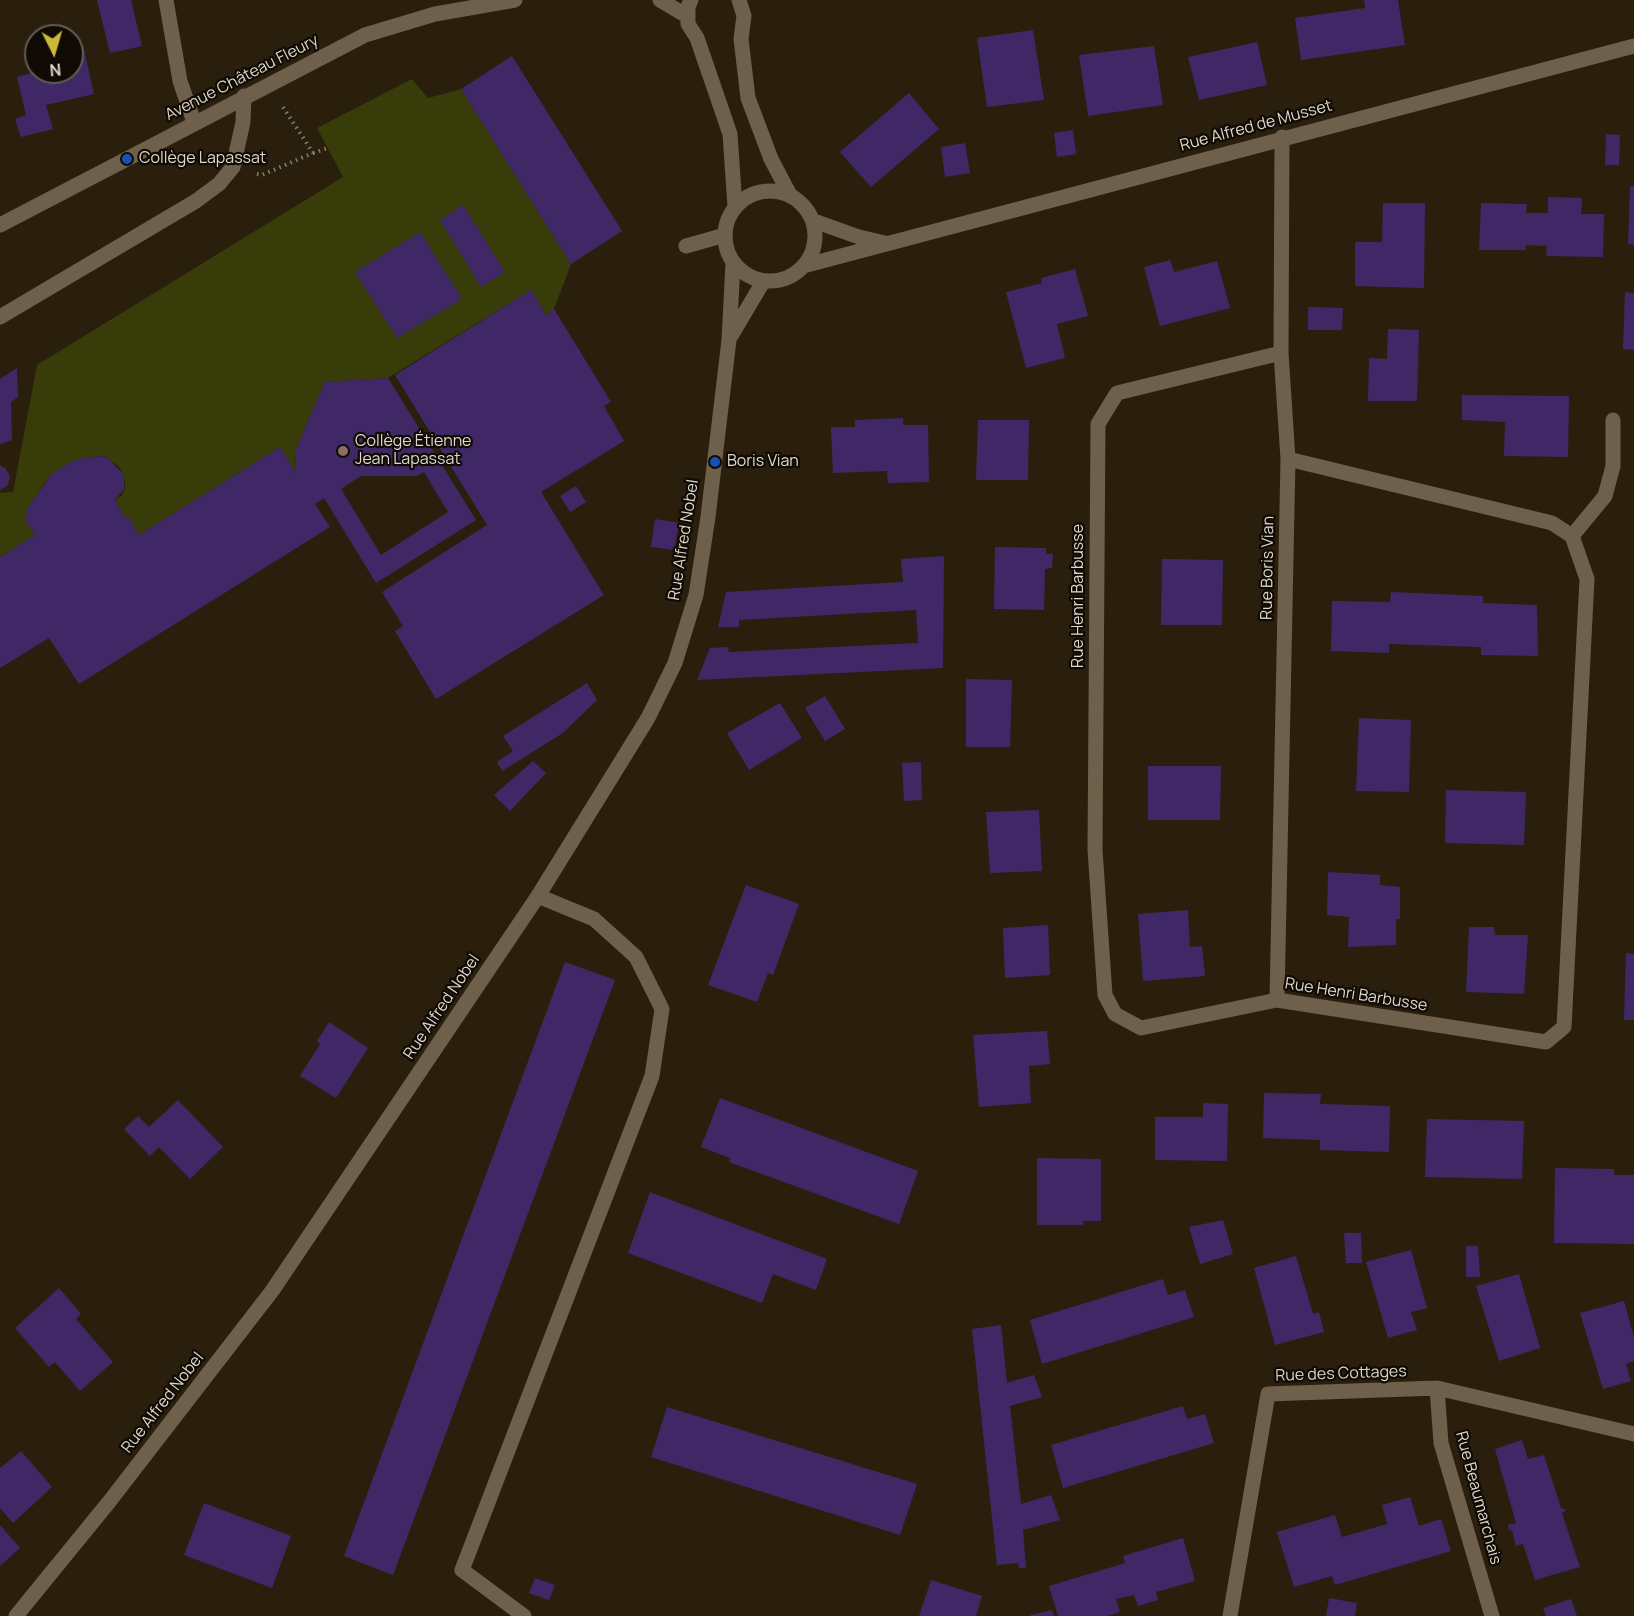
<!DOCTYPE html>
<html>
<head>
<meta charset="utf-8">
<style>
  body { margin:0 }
  #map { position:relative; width:1634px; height:1616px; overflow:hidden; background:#2a1f0c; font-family:Manrope,sans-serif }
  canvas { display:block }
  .north { position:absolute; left:24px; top:24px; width:60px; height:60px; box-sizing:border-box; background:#0f0a04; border:2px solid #625c54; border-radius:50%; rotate:175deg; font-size:16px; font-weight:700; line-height:24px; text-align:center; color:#dfd7cb }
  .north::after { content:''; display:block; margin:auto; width:21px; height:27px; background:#cdb938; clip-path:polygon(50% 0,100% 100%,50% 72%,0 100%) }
</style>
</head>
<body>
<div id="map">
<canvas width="1634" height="1616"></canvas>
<div class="north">N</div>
</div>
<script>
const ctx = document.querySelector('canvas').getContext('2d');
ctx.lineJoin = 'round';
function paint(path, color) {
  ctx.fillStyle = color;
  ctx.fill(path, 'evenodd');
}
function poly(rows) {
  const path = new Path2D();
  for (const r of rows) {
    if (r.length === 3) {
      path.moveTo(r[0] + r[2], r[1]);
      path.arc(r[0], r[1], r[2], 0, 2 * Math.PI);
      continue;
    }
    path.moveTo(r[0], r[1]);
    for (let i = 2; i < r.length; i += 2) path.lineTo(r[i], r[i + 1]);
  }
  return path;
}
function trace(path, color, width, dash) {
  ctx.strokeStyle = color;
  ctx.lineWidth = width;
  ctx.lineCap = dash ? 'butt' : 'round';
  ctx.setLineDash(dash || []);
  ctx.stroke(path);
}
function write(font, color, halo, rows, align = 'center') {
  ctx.font = font + ' Manrope,sans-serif';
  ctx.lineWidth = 4.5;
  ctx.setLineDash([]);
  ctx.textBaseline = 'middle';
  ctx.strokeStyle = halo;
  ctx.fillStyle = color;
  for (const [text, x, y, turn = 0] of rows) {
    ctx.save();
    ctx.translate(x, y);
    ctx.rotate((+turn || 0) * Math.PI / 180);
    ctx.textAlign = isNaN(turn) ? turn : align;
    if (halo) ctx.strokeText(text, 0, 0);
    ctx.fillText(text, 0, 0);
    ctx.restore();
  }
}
paint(poly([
  [412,79,428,98,461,89,571,264,554,309,546,315,531,290,388,378,325,382,295,451,296,473,280,447,139,535,128,516,125,518,115,500,122,495,125,487,124,475,118,466,106,457,97,456,71,462,49,477,29,506,26,520,35,535,0,557,0,493,13,492,37,365,343,177,317,128]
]), '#373c09');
paint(poly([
  [97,0,131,0,142,46,110,53],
  [1364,0,1398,0,1405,45,1301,60,1295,18,1365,8],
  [1033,30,1044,100,987,107,977,38],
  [1257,42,1267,85,1199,100,1188,57],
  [83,45,94,94,46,105,53,129,21,137,15,119,26,115,17,77,36,72,72,72,72,48],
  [1154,46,1163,105,1088,116,1079,55],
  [512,56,622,231,571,264,461,89],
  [909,93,939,129,871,187,840,152],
  [1073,130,1076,154,1057,157,1054,133],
  [1606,134,1620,135,1619,165,1605,165],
  [965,143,970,173,945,177,941,147],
  [1630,186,1634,186,1634,245,1628,244],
  [1548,197,1582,198,1581,214,1604,214,1603,257,1546,256,1547,246,1526,245,1526,250,1479,250,1481,203,1527,204,1526,213,1548,213],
  [1383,203,1425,203,1424,288,1355,286,1355,242,1382,242],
  [463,205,505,272,481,287,440,220],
  [420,232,462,299,397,338,355,272],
  [1170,260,1174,272,1217,261,1230,308,1160,326,1144,267],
  [1075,269,1088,316,1057,324,1065,358,1026,368,1006,292,1042,283,1041,278],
  [531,290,546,315,554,309,611,402,604,406,624,441,541,492,604,595,436,699,395,631,403,626,382,592,487,525,395,375],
  [1625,292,1634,293,1634,350,1623,349],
  [1308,307,1343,308,1342,330,1308,330],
  [1388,329,1419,330,1417,401,1368,401,1369,358,1387,359],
  [17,368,18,397,11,402,12,440,0,444,0,379],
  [388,378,476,520,376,583,324,498,315,504,330,527,79,684,49,638,0,668,0,557,35,535,26,520,27,509,51,475,68,463,82,458,101,456,109,459,124,475,124,489,115,500,125,518,128,516,139,535,280,447,296,473,295,451,325,382],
  [424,472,448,512,381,555,341,489,361,476,417,476],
  [1462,395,1569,396,1568,457,1504,456,1505,422,1462,420],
  [903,418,903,425,928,425,929,482,888,483,887,471,833,473,831,427,855,427,855,420],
  [978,420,1029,420,1028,480,976,480],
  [0,465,6,469,10,477,7,486,0,490],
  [576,486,586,502,570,512,560,496],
  [655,519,679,523,674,550,651,547],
  [995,547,1046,548,1046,554,1053,554,1052,568,1045,569,1044,610,994,609],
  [944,556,943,668,697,680,710,648,728,647,729,652,918,643,916,610,739,620,739,627,718,627,726,592,903,582,901,559],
  [1162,559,1223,560,1222,625,1161,625],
  [1391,592,1483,596,1483,603,1537,605,1538,656,1481,655,1481,647,1389,644,1389,653,1331,651,1332,601,1390,602],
  [966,679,1012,680,1010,747,966,747],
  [587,683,597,700,563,733,502,771,497,762,513,751,503,736],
  [825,696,845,729,825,741,805,708],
  [780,703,802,738,749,770,727,733],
  [1359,718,1411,720,1409,792,1356,791],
  [533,761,546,773,510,811,494,795],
  [921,762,922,800,904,801,902,763],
  [1148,766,1221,766,1220,820,1148,820],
  [1446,790,1526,792,1524,845,1445,843],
  [1039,810,1042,871,990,873,986,812],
  [1328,872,1380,875,1380,885,1400,887,1400,919,1396,919,1396,945,1348,947,1349,917,1327,915],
  [746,885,799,904,773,975,768,973,757,1002,708,985],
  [1188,910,1190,947,1202,946,1205,976,1143,981,1138,914],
  [1048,925,1050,975,1005,978,1003,928],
  [1469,927,1494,927,1495,935,1528,935,1524,994,1466,992],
  [1626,953,1634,954,1634,1020,1624,1020],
  [565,962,615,980,393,1575,344,1556],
  [329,1022,368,1048,336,1098,300,1076,320,1044,317,1041],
  [1047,1031,1050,1064,1029,1066,1031,1103,979,1107,973,1035],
  [1264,1093,1321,1094,1320,1104,1390,1106,1389,1152,1320,1150,1320,1140,1263,1138],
  [720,1098,918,1171,899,1224,729,1162,730,1158,701,1147],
  [178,1100,223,1147,190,1179,159,1147,150,1156,124,1129,138,1116,149,1127],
  [1203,1103,1228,1104,1227,1161,1155,1160,1155,1117,1203,1117],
  [1427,1119,1524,1121,1522,1179,1425,1177],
  [1037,1158,1101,1159,1101,1221,1083,1221,1083,1225,1037,1225],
  [1555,1168,1614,1169,1614,1175,1634,1175,1634,1244,1554,1243],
  [650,1192,827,1259,816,1290,773,1274,762,1303,628,1253],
  [1223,1220,1233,1254,1200,1264,1189,1227],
  [1344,1233,1361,1233,1362,1263,1346,1263],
  [1466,1246,1478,1246,1480,1277,1466,1277],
  [1411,1250,1427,1308,1411,1312,1417,1330,1388,1338,1366,1262],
  [1296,1256,1313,1314,1319,1312,1324,1332,1275,1345,1254,1268],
  [1519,1274,1540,1348,1499,1361,1476,1286],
  [1163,1279,1168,1295,1185,1290,1194,1317,1042,1364,1030,1320],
  [59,1288,81,1314,76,1319,113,1362,80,1391,55,1362,49,1367,15,1328],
  [1624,1301,1634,1337,1634,1361,1626,1364,1631,1381,1603,1389,1580,1313],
  [1001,1325,1007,1383,1034,1375,1042,1397,1010,1406,1021,1504,1051,1495,1060,1520,1023,1530,1026,1568,1019,1568,1018,1563,997,1565,972,1329],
  [1183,1406,1187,1419,1205,1414,1214,1443,1063,1488,1051,1445],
  [667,1407,917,1484,900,1535,651,1457],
  [1522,1440,1528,1459,1544,1455,1561,1508,1566,1510,1562,1513,1580,1567,1535,1580,1523,1544,1516,1546,1512,1530,1509,1531,1508,1525,1516,1523,1495,1449],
  [21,1451,52,1487,13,1523,0,1508,0,1468],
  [1410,1497,1419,1526,1441,1519,1451,1551,1335,1585,1332,1576,1294,1587,1277,1532,1335,1515,1342,1537,1387,1524,1382,1505],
  [204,1503,291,1536,272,1588,184,1555],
  [0,1525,20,1548,0,1566],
  [1183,1538,1195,1581,1156,1592,1158,1600,1138,1606,1134,1595,1116,1599,1120,1612,1107,1616,1058,1616,1049,1586,1125,1563,1123,1556],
  [535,1578,555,1585,549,1600,529,1593],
  [931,1580,982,1596,976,1616,919,1616],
  [1329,1598,1357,1603,1355,1616,1326,1616],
  [1571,1599,1577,1616,1546,1616,1543,1608],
  [1052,1610,1054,1616,1030,1616,1030,1615]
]), '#402867');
trace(poly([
  [313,153,328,148],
  [257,174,262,175,313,153,283,107]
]), '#897f70', 4, [1.5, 4.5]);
trace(poly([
  [166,0,180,81,194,122],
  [686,246,725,235],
  [0,317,196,201,219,184,233,167,243,122,244,96],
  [1572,536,1605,496,1613,466,1613,420],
  [524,1616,462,1570,652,1076,662,1009,636,957,594,919,538,896]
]), '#6e604b', 15);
trace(poly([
  [660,0,687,16],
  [691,0,688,7,688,24,697,38,730,134,735,207],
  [739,0,744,16,741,39,748,98,771,159,790,195],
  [770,236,45],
  [814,221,859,237,885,243],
  [0,225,365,35,435,14,515,0],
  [807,265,1634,46],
  [731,336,763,282],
  [1281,353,1117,393,1098,424,1095,850,1105,995,1115,1014,1141,1028,1277,1000,1546,1042,1564,1027,1587,579,1572,536,1552,523,1288,459],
  [1277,1000,1288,459,1281,353,1282,137],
  [1437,1388,1441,1443,1492,1616],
  [16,1616,109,1502,272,1291,538,896,648,718,675,663,696,595,708,517,729,340,733,263],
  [1230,1616,1268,1394,1437,1388,1634,1434]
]), '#6e604b', 15);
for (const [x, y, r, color] of [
  [127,159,6,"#1a4fb4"],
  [343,451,6,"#8d6e63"],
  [715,462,6,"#1a4fb4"]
]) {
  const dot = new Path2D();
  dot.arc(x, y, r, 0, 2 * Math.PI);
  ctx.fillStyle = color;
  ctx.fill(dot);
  trace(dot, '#0f0a04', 2);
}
write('16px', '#dfd7cb', '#0f0a04', [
  ["Avenue Château Fleury",242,78,-27],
  ["Rue Alfred de Musset",1256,126,-15],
  ["Rue Alfred Nobel",684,540,-81],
  ["Rue Boris Vian",1268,568,-89],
  ["Rue Henri Barbusse",1079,596,-90],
  ["Rue Henri Barbusse",1356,995,9],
  ["Rue Alfred Nobel",442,1007,-56],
  ["Rue des Cottages",1341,1374,-2],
  ["Rue Alfred Nobel",163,1403,-52],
  ["Rue Beaumarchais",1478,1498,75]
]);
write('16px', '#dfd7cb', '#0f0a04', [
  ["Collège Lapassat",139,159],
  ["Collège Étienne",355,442],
  ["Jean Lapassat",355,460],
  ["Boris Vian",727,462]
], 'left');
</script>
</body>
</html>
